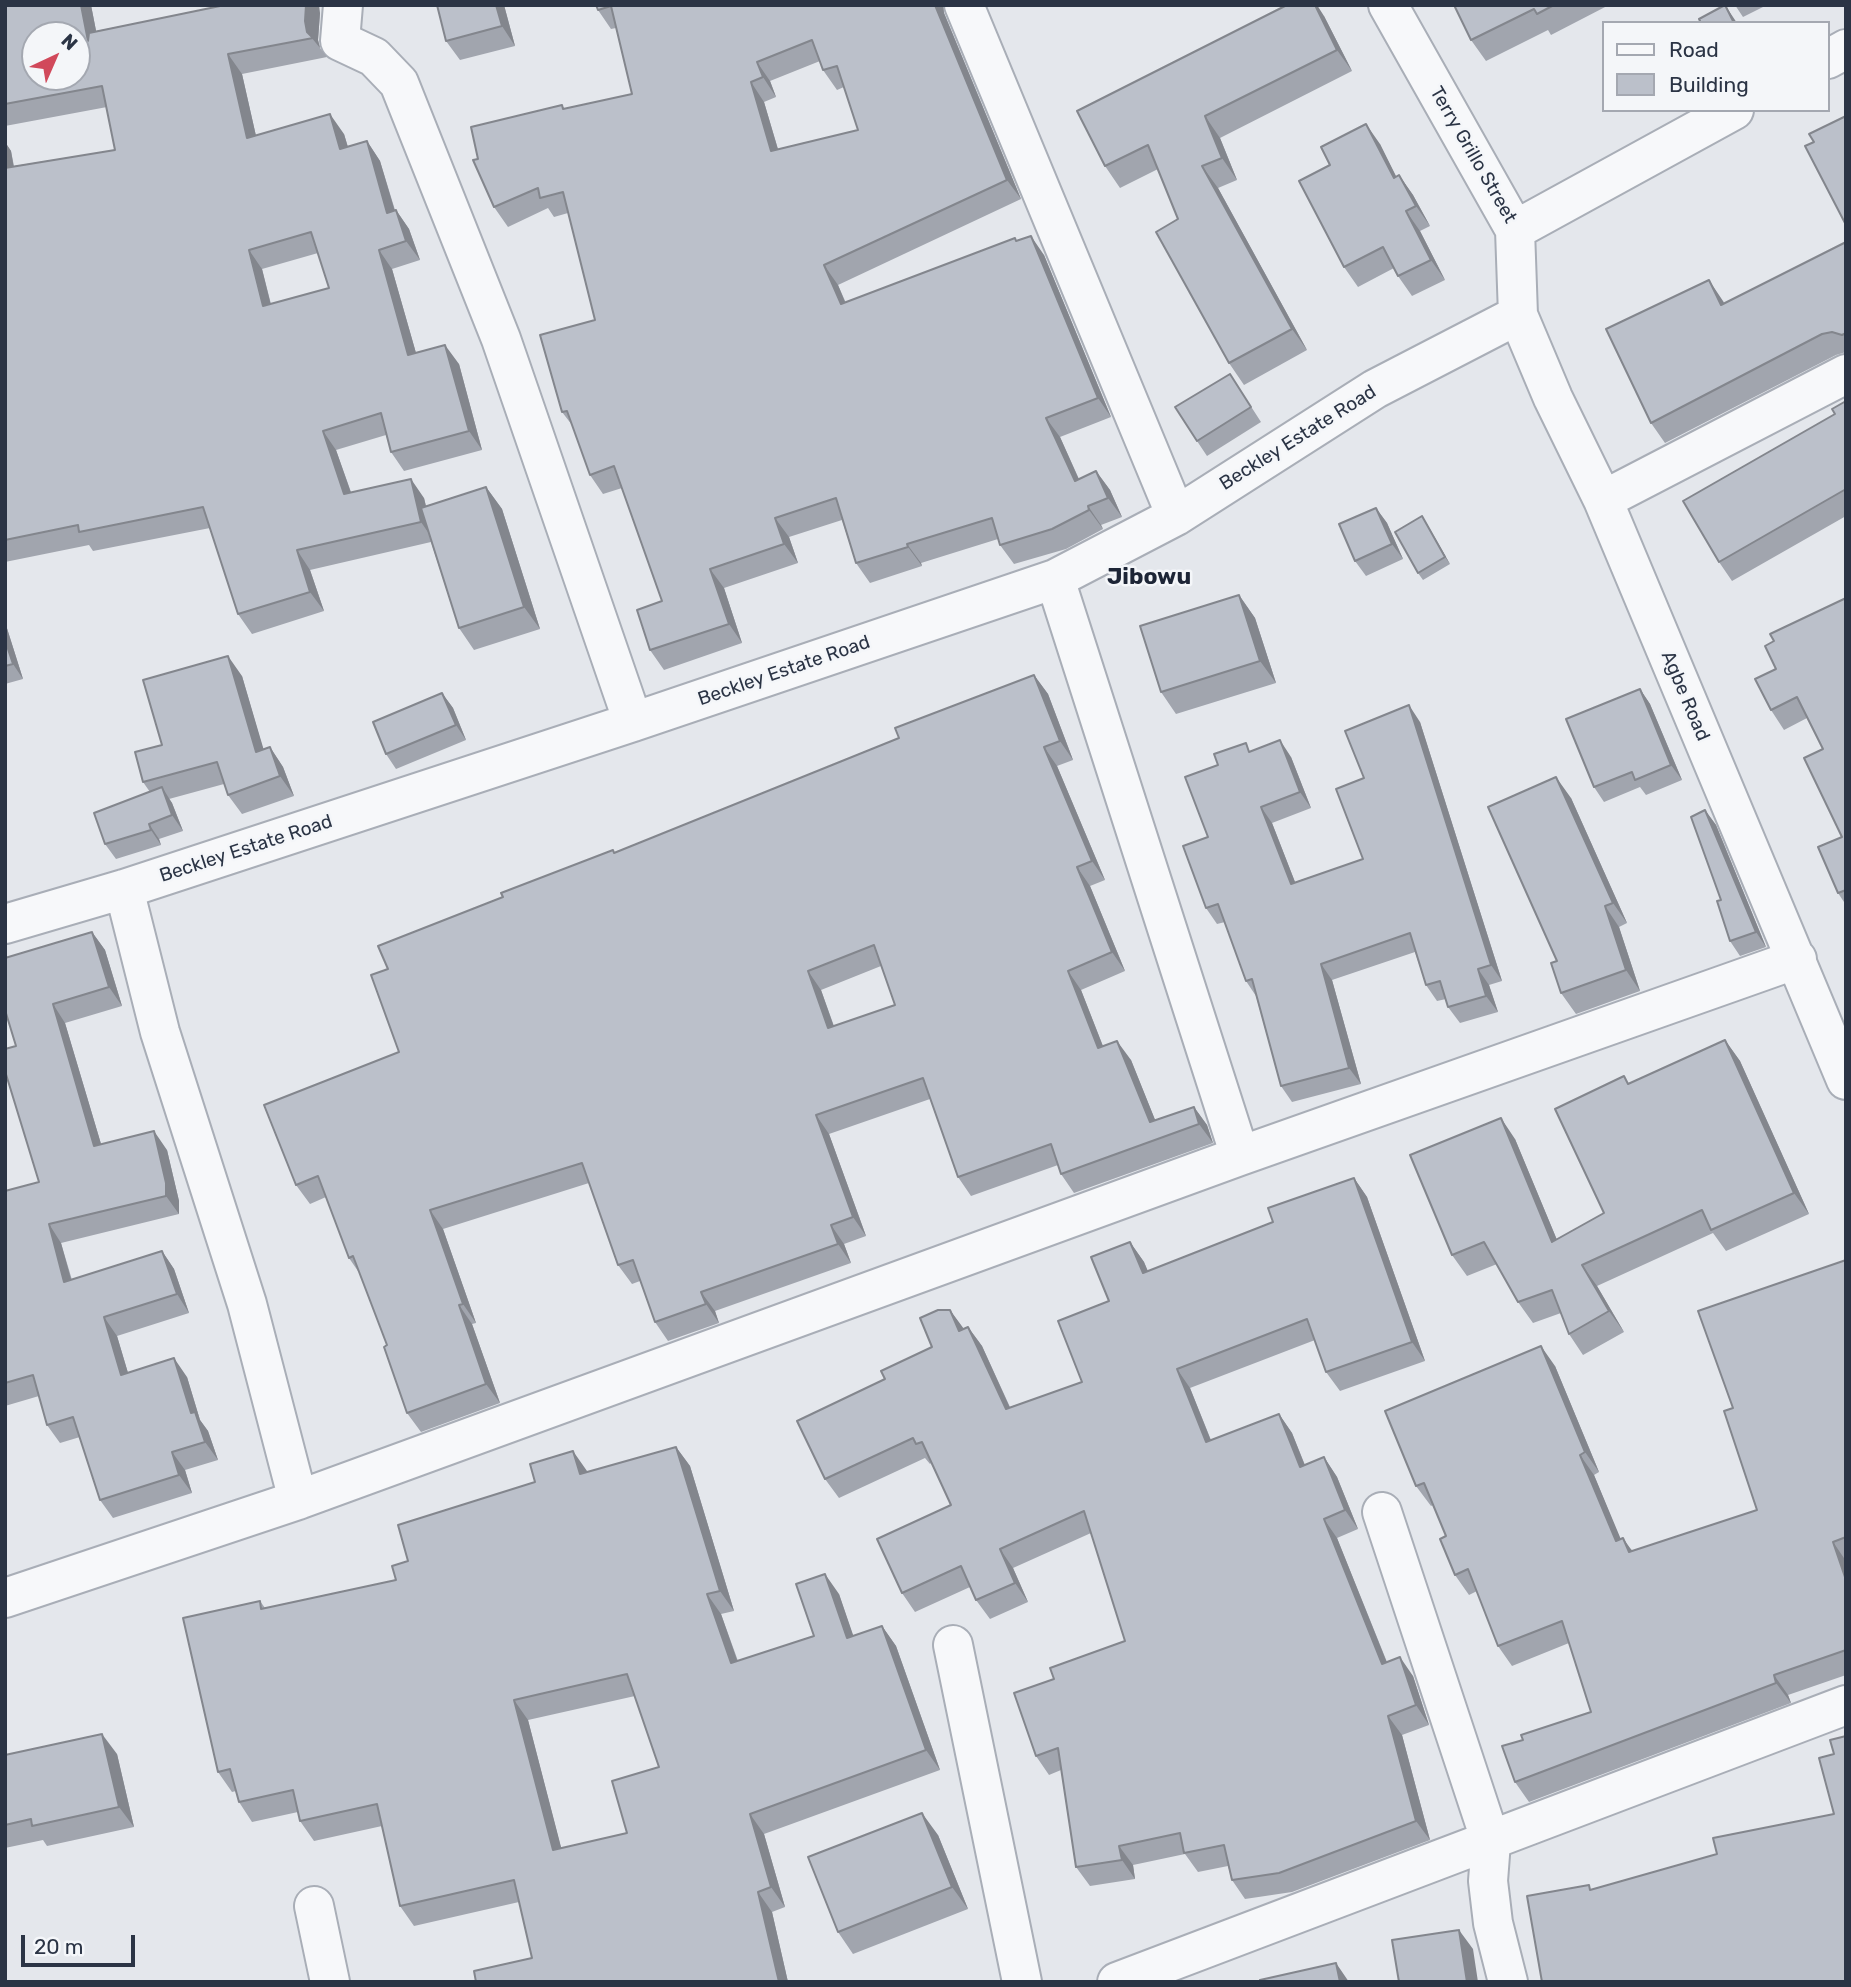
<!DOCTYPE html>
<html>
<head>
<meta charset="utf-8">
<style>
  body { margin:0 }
  #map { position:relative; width:1851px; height:1987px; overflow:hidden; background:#e4e7ec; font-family:Rubik,sans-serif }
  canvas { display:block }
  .frame { position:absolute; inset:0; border:7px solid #2b3445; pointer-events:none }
  .legend { position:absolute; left:1602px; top:21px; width:228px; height:91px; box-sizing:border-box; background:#f4f6f9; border:2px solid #a4a8b1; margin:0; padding:9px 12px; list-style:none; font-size:21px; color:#2b3445 }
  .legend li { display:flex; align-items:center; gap:14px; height:35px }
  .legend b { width:35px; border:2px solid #a4a8b1 }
  .north { position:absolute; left:21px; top:21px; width:70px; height:70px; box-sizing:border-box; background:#f4f6f9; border:2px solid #a4a8b1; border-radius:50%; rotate:44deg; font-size:19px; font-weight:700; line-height:28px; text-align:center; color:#2b3445 }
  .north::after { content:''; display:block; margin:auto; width:24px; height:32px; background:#d1495b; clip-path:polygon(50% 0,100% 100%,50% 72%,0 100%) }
  .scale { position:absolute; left:21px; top:1935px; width:114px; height:32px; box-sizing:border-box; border:4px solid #2b3445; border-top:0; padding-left:9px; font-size:21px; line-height:24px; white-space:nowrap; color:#2b3445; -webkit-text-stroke:5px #f4f6f9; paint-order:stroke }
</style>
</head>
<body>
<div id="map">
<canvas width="1851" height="1987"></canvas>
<div class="frame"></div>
<ul class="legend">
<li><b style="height:9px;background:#f7f8fa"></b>Road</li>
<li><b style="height:19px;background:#bbc0ca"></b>Building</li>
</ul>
<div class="north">N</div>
<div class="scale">20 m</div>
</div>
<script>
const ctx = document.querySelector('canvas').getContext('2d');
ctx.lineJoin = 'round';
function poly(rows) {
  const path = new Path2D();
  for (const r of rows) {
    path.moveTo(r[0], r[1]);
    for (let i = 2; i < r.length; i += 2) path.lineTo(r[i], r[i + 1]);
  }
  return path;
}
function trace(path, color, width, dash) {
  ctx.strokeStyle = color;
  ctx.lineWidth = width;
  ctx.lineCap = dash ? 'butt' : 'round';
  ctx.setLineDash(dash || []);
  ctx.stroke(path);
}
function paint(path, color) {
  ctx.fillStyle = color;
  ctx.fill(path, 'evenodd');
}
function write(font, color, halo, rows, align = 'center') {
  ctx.font = font + ' Rubik,sans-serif';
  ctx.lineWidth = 5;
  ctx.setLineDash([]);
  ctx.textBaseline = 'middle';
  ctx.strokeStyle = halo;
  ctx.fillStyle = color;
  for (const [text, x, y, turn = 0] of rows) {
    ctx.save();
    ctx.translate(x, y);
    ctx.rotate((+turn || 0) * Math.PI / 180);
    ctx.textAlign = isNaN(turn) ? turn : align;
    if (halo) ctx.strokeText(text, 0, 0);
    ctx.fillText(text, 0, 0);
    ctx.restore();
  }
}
const minor = poly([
  [343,5,340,41,374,57,399,83,501,339,633,722],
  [964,5,1176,516],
  [1388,5,1515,230,1518,315,1553,398,1603,500,1846,1080],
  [1828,59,1846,49],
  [1515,230,1734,110],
  [1603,500,1846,374],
  [1055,579,1240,1156],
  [124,889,160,1032,247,1304,298,1500],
  [5,924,124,889,633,722,1055,579,1176,516,1375,389,1518,315],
  [1382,1512,1491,1842,1488,1881,1493,1923,1508,1982],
  [5,1598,298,1500,1240,1156,1797,959],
  [953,1645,1022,1982],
  [314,1906,330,1982],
  [1117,1982,1846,1705]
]);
trace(minor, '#a9aeb7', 42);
trace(minor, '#f7f8fa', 38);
paint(poly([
  [5,5,91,5,96,31,225,6,320,13,318,40,320,48,327,57,242,74,256,136,344,134,348,147,367,141,380,161,395,210,396,210,409,229,420,260,392,269,416,353,459,364,482,450,404,471,391,452,386,435,336,450,351,492,424,498,426,506,486,487,502,509,540,629,474,650,459,628,431,542,310,570,324,611,252,634,238,614,210,528,93,551,89,545,5,562,5,142,11,151,14,166,115,150,107,107,5,126],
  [318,253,329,288,271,304,262,269],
  [504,5,515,46,460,60,446,41],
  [596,5,943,5,944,13,1021,199,838,285,846,303,1017,241,1044,255,1111,417,1060,437,1079,479,1096,471,1110,490,1122,517,1101,525,1103,529,1066,549,1014,564,1000,545,998,539,921,563,922,566,870,583,856,563,842,520,789,537,798,563,724,588,742,643,664,670,650,650,662,601,622,488,603,494,590,475,572,425,562,412,595,320,568,213,554,217,548,208,508,227,494,207,478,159,562,105,564,109,632,94,616,28,611,29,598,10],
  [820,61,823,70,837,90,844,87,858,130,778,149,764,102,776,97,770,81],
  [1454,5,1609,5,1551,35,1548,30,1486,61,1471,40],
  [1735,5,1767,5,1743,17],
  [1324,16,1352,71,1220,138,1237,180,1218,188,1307,350,1244,385,1229,363,1178,219,1158,169,1120,188,1105,166],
  [1380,144,1396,177,1399,175,1413,195,1430,226,1420,231,1445,280,1412,296,1398,276,1394,268,1358,287,1344,267],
  [1846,242,1846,352,1836,355,1665,443,1651,423,1723,301,1724,304],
  [1230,374,1261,422,1207,456,1197,441],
  [1846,401,1846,516,1732,581,1719,562],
  [1376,508,1387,523,1403,559,1366,576,1355,561],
  [1422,516,1450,564,1423,580,1418,573],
  [1239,595,1255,618,1276,683,1176,714,1161,692],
  [1846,598,1846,905,1838,893,1842,837,1823,749,1807,718,1784,730,1771,710,1776,669],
  [5,622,23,679,5,684],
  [1034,675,1048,694,1073,760,1057,766,1105,880,1090,886,1125,971,1081,990,1103,1046,1131,1060,1155,1120,1194,1107,1207,1125,1213,1143,1074,1193,1061,1174,1058,1165,971,1196,958,1177,930,1099,829,1134,866,1236,844,1244,851,1263,715,1311,719,1323,668,1341,655,1322,640,1281,632,1284,618,1265,589,1183,443,1229,476,1323,472,1324,500,1403,421,1432,407,1413,387,1345,360,1274,349,1258,326,1197,310,1204,296,1185,399,1052,388,969,615,853,899,738],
  [881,966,895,1005,834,1026,821,990],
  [242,676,263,749,270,747,283,767,294,796,242,814,228,795,224,784,169,799,172,803,183,831,159,839,161,845,116,859,105,844,150,792,143,782,162,745],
  [1640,689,1650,704,1682,780,1646,795,1640,787,1604,802,1594,787],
  [442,693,453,708,466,740,396,769,386,754],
  [1420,722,1502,981,1489,985,1498,1012,1460,1023,1448,1007,1446,999,1437,1001,1426,985,1415,952,1332,980,1361,1084,1292,1102,1281,1086,1256,996,1246,981,1225,922,1217,924,1206,908,1208,837,1252,751,1291,757,1311,808,1272,823,1295,882,1363,859,1364,778],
  [1571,798,1627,923,1619,927,1640,991,1576,1014,1561,993,1557,961],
  [1705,810,1716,825,1766,947,1740,956,1730,941],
  [92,932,105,950,122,1006,65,1023,101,1144,167,1150,179,1201,179,1214,61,1243,72,1280,162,1251,174,1269,189,1313,117,1336,128,1373,187,1377,200,1420,208,1431,218,1460,185,1470,192,1493,113,1518,100,1500,80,1437,60,1443,47,1425,39,1396,5,1406,5,1304,6,1303,39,1182,16,1046],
  [1725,1040,1740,1061,1809,1214,1726,1251,1713,1233,1597,1286,1624,1332,1583,1355,1569,1334,1561,1313,1533,1323,1518,1302,1497,1264,1467,1276,1452,1255,1515,1139,1557,1240,1604,1213,1630,1083],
  [1354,1178,1367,1197,1425,1361,1340,1391,1326,1372,1315,1340,1190,1388,1211,1440,1279,1414,1292,1433,1305,1465,1324,1457,1337,1477,1358,1529,1337,1538,1387,1662,1413,1676,1429,1725,1402,1735,1430,1840,1292,1892,1245,1899,1232,1880,1228,1866,1198,1872,1185,1854,1133,1865,1135,1879,1090,1886,1076,1867,1061,1770,1049,1775,1036,1756,1054,1679,1125,1641,1091,1533,1013,1568,1028,1602,990,1619,976,1600,970,1587,915,1612,902,1593,951,1505,931,1463,930,1464,925,1458,839,1498,825,1479,885,1379,932,1347,950,1310,963,1329,968,1327,982,1346,1010,1407,1082,1382,1109,1301,1130,1242,1144,1262,1148,1271,1273,1222],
  [1846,1260,1846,1675,1788,1695,1791,1703,1529,1802,1515,1782,1523,1740,1591,1712,1569,1643,1512,1666,1498,1646,1477,1591,1469,1595,1455,1575,1446,1536,1433,1505,1431,1506,1416,1486,1555,1366,1599,1472,1594,1475,1620,1539,1633,1551,1757,1510,1733,1408],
  [676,1447,690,1466,734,1611,721,1614,738,1661,814,1636,839,1594,853,1636,882,1626,896,1646,940,1770,764,1834,785,1907,772,1912,788,1982,476,1982,532,1958,519,1902,414,1926,400,1906,382,1826,314,1841,300,1821,298,1812,252,1822,239,1802,236,1791,232,1792,218,1772,260,1601,265,1608,396,1580,408,1561,587,1472],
  [635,1696,659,1767,627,1833,561,1848,528,1720],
  [117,1754,134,1827,47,1846,43,1840,5,1848,5,1755],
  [938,1835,968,1909,853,1954,838,1932]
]), '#a1a5ae');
paint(poly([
  [81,5,91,5,102,61,88,41],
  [306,5,319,5,320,13,318,40,320,48,307,32,305,21],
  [496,5,504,5,515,46,502,26],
  [935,5,943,5,944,13,1021,199,1007,180],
  [1315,5,1317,5,1324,16,1352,71,1337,50],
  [1725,5,1737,23,1734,23],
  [228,54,242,74,261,158,247,138],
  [757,62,770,81,776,97,763,77],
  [751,82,764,102,784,170,771,151],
  [330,114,344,134,354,168,340,149],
  [1205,116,1220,138,1237,180,1222,158],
  [1366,124,1380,144,1407,198,1394,178],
  [367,141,380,161,401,232,387,213],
  [5,142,11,151,17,187,5,170],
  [1202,166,1218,188,1307,350,1292,329],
  [1399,175,1413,195,1430,226,1416,206],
  [396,210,409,229,420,260,406,241],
  [1406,211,1420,231,1445,280,1431,260],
  [1031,236,1044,255,1111,417,1098,398],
  [249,250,262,269,276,326,263,306],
  [379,250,392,269,422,374,408,355],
  [824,265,838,285,854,324,841,304],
  [1709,280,1723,301,1735,326,1721,305],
  [445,345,459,364,482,450,469,431],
  [1046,418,1060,437,1088,500,1075,481],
  [323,431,336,450,358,513,344,494],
  [1096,471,1110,490,1122,517,1108,498],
  [411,479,424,498,434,541,421,522],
  [486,487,502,509,540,629,524,607],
  [1088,506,1101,525,1103,529,1089,510],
  [1376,508,1387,523,1403,559,1392,544],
  [1422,516,1427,524,1450,564,1445,557],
  [775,518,789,537,798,563,784,544],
  [907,544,921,563,922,566,908,547],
  [297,550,310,570,324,611,310,592],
  [710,569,724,588,742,643,729,624],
  [1239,595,1255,618,1276,683,1260,661],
  [5,622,23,679,13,664,5,640],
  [228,656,242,676,270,771,256,752],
  [1034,675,1048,694,1073,760,1060,741],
  [1640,689,1650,704,1682,780,1671,765],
  [442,693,453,708,466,740,456,725],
  [1409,705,1420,722,1502,981,1491,965],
  [1280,740,1291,757,1311,808,1300,792],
  [270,747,283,767,294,796,280,776],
  [1044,747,1057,766,1105,880,1092,861],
  [1556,777,1571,798,1627,923,1613,903],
  [162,787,172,803,183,831,172,815],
  [1261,807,1272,823,1302,900,1291,884],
  [1705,810,1716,825,1766,947,1756,932],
  [149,824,159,839,161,845,151,830],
  [1077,867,1090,886,1125,971,1112,952],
  [1605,906,1619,927,1640,991,1626,970],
  [92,932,105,950,122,1006,109,987],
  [1321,964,1332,980,1361,1084,1349,1068],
  [1478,969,1489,985,1498,1012,1486,996],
  [808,971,821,990,841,1047,828,1028],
  [1068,971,1081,990,1111,1067,1098,1048],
  [53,1004,65,1023,107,1164,94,1146],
  [1725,1040,1740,1061,1809,1214,1794,1193],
  [1117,1041,1131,1060,1162,1137,1150,1122],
  [1194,1107,1207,1125,1213,1143,1199,1124],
  [816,1115,829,1134,866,1236,853,1217],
  [1501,1118,1515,1139,1567,1264,1552,1242],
  [154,1131,167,1150,179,1201,179,1214,166,1196],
  [1354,1178,1367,1197,1425,1361,1412,1342],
  [430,1210,443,1229,476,1323,463,1304],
  [49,1224,61,1243,77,1301,64,1282],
  [831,1225,844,1244,851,1263,838,1244],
  [1130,1242,1144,1262,1156,1292,1143,1273],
  [162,1251,174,1269,189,1313,177,1294],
  [1582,1265,1597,1286,1624,1332,1609,1311],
  [701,1292,715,1311,719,1323,706,1304],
  [459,1305,472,1324,500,1403,486,1384],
  [950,1310,964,1329,959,1331],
  [104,1317,117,1336,134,1393,121,1375],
  [968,1327,982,1346,1019,1428,1006,1409],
  [1541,1346,1555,1366,1599,1472,1585,1452],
  [174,1358,187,1377,200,1420,208,1431,218,1460,205,1442,191,1413],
  [1177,1369,1190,1388,1219,1461,1206,1442],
  [1279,1414,1292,1433,1313,1486,1300,1467],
  [676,1447,690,1466,734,1611,720,1591],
  [573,1451,587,1471,594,1494,580,1474],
  [172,1452,185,1470,192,1493,179,1475],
  [1580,1455,1594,1475,1630,1561,1616,1541],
  [1324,1457,1337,1477,1358,1529,1345,1510],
  [1324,1519,1337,1538,1395,1683,1382,1664],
  [1623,1538,1637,1558,1629,1552],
  [1833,1542,1846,1561,1846,1580],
  [1000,1549,1013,1568,1028,1602,1015,1583],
  [825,1574,839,1594,861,1658,847,1638],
  [707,1594,721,1614,745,1683,731,1663],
  [882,1626,896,1646,940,1770,926,1750],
  [1400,1657,1413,1676,1429,1725,1416,1705],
  [1774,1675,1788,1695,1791,1703,1776,1683],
  [514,1700,528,1720,567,1870,553,1850],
  [1388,1716,1402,1735,1430,1840,1416,1821],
  [102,1734,117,1754,134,1827,119,1807],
  [922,1813,938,1835,968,1909,952,1887],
  [750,1814,764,1834,785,1907,771,1887],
  [1119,1846,1133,1865,1135,1879,1122,1860],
  [758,1892,772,1912,788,1982,779,1982],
  [1459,1930,1473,1949,1478,1982,1467,1982],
  [1336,1963,1349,1982,1340,1982]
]), '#83868d');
const building = poly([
  [5,5,81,5,88,41,89,33,225,5,306,5,305,21,307,32,313,38,228,54,247,138,330,114,340,149,367,141,387,213,396,210,406,241,379,250,408,355,445,345,469,431,391,452,381,413,323,431,344,494,411,479,421,522,297,550,310,592,238,614,203,507,79,532,78,525,5,540,5,168,115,150,102,86,5,104,5,5],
  [35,35,77,35,77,77,35,77,35,35],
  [311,232,329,288,263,306,249,250,311,232],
  [437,5,496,5,502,26,446,41,437,5],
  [596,5,935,5,1007,180,824,265,841,304,1015,238,1016,241,1031,236,1098,398,1046,418,1075,481,1096,471,1108,498,1088,506,1089,510,1052,529,1000,545,992,518,907,544,908,547,856,563,836,498,775,518,784,544,710,569,729,624,650,650,637,610,662,601,614,466,590,475,567,411,562,412,540,335,595,320,563,192,540,198,538,188,494,207,473,160,478,159,471,127,562,105,563,109,632,94,611,6,598,10,596,5],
  [812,40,823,70,837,66,858,130,771,151,751,82,763,77,757,62,812,40],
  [1287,5,1315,5,1337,50,1205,116,1222,158,1202,166,1292,329,1229,363,1156,232,1178,219,1148,145,1105,166,1077,111,1287,5],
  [1454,5,1554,5,1537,14,1534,9,1471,40,1454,5],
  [1725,5,1734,23,1701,23,1699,19,1725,5],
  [1846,116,1846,225,1805,146,1814,142,1809,134,1846,116],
  [1366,124,1394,178,1399,175,1416,206,1406,211,1431,260,1398,276,1383,247,1344,267,1299,181,1330,165,1321,147,1366,124],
  [1846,242,1846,333,1842,335,1832,332,1822,334,1651,423,1606,329,1709,280,1721,305,1846,242],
  [1230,374,1251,407,1197,441,1175,407,1230,374],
  [1846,401,1846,489,1719,562,1683,501,1835,414,1832,409,1846,401],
  [486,487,524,607,459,628,421,508,486,487],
  [1376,508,1392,544,1355,561,1339,524,1376,508],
  [1422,516,1445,557,1418,573,1395,532,1422,516],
  [1239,595,1260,661,1161,692,1140,626,1239,595],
  [1846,598,1846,890,1838,893,1818,847,1842,837,1804,758,1823,749,1797,697,1771,710,1755,679,1776,669,1765,646,1774,641,1770,634,1846,598],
  [5,640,13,664,5,666,5,640],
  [228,656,256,752,270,747,280,776,228,795,217,762,143,782,135,752,162,745,143,680,228,656],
  [1034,675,1060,741,1044,747,1092,861,1077,867,1112,952,1068,971,1098,1048,1117,1041,1150,1122,1194,1107,1199,1124,1061,1174,1051,1144,958,1177,923,1078,816,1115,853,1217,831,1225,838,1244,701,1292,706,1304,655,1322,633,1260,618,1265,582,1163,430,1210,463,1304,459,1305,486,1384,407,1413,384,1347,387,1345,353,1256,349,1258,318,1176,296,1185,264,1105,399,1052,371,975,388,969,378,946,503,897,501,893,613,850,614,853,899,738,895,728,1034,675],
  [874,945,895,1005,828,1028,808,971,874,945],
  [1640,689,1671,765,1635,780,1632,772,1594,787,1566,719,1640,689],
  [442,693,456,725,386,754,373,722,442,693],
  [1409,705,1491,965,1478,969,1486,996,1448,1007,1440,981,1426,985,1410,933,1321,964,1349,1068,1281,1086,1252,979,1246,981,1218,904,1206,908,1183,846,1208,837,1185,777,1218,765,1214,754,1246,743,1249,752,1280,740,1300,792,1261,807,1291,884,1363,859,1336,789,1364,778,1345,731,1409,705],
  [1556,777,1613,903,1605,906,1626,970,1561,993,1551,963,1557,961,1488,807,1556,777],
  [162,787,172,815,149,824,151,830,105,844,94,813,162,787],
  [1705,810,1756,932,1730,941,1717,901,1721,900,1691,817,1705,810],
  [92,932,109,987,53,1004,94,1146,154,1131,166,1183,166,1196,49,1224,64,1282,162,1251,177,1294,104,1317,121,1375,174,1358,191,1413,195,1412,205,1442,172,1452,179,1475,100,1500,73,1417,47,1425,33,1375,5,1383,5,1304,6,1303,5,1299,5,1191,39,1182,5,1071,5,1049,16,1046,5,1010,5,958,92,932],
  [1725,1040,1794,1193,1711,1230,1702,1210,1582,1265,1609,1311,1569,1334,1552,1290,1518,1302,1484,1242,1452,1255,1410,1155,1501,1118,1552,1242,1604,1213,1555,1109,1624,1076,1628,1084,1725,1040],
  [1354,1178,1412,1342,1326,1372,1307,1319,1177,1369,1206,1442,1279,1414,1300,1467,1324,1457,1345,1510,1324,1519,1382,1664,1400,1657,1416,1705,1388,1716,1416,1821,1279,1873,1232,1880,1224,1845,1184,1853,1180,1833,1119,1846,1122,1860,1076,1867,1058,1748,1036,1756,1014,1693,1054,1679,1050,1668,1125,1641,1084,1511,1000,1549,1015,1583,976,1600,961,1566,902,1593,877,1539,951,1505,922,1442,916,1444,913,1438,825,1479,797,1421,885,1379,881,1371,932,1347,920,1318,938,1310,950,1310,959,1331,968,1327,1006,1409,1082,1382,1058,1321,1109,1301,1091,1257,1130,1242,1143,1273,1273,1222,1268,1208,1354,1178],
  [1846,1260,1846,1537,1833,1542,1846,1580,1846,1650,1774,1675,1776,1683,1515,1782,1502,1746,1523,1740,1521,1735,1591,1712,1562,1621,1498,1646,1468,1569,1455,1575,1440,1539,1446,1536,1424,1483,1416,1486,1385,1411,1541,1346,1585,1452,1580,1455,1616,1541,1623,1538,1629,1552,1757,1510,1724,1411,1733,1408,1698,1311,1846,1260],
  [676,1447,720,1591,707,1594,731,1663,814,1636,796,1584,825,1574,847,1638,882,1626,926,1750,750,1814,771,1887,758,1892,779,1982,476,1982,474,1971,532,1958,514,1880,400,1906,377,1804,300,1821,293,1790,239,1802,230,1769,218,1772,183,1618,260,1601,261,1609,396,1580,392,1566,408,1561,398,1525,535,1482,530,1464,573,1451,580,1474,676,1447],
  [627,1674,659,1767,612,1781,627,1833,553,1850,514,1700,627,1674],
  [102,1734,119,1807,32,1826,31,1819,5,1825,5,1755,102,1734],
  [1846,1736,1846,1982,1542,1982,1527,1896,1589,1885,1590,1890,1717,1854,1713,1838,1834,1814,1819,1758,1834,1754,1830,1740,1846,1736],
  [922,1813,952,1887,838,1932,808,1857,922,1813],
  [1459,1930,1467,1982,1399,1982,1392,1940,1459,1930],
  [1336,1963,1340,1982,1261,1982,1260,1980,1336,1963]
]);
paint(building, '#bbc0ca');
trace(building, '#83868d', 2);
write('19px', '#2b3445', '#f4f6f9', [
  ["Terry Grillo Street",1473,155,60],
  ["Beckley Estate Road",1298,438,-32],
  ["Beckley Estate Road",784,671,-19],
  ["Agbe Road",1685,696,67],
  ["Beckley Estate Road",246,849,-18]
]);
write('bold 23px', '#1d2536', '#f4f6f9', [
  ["Jibowu",1149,577]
]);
</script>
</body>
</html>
